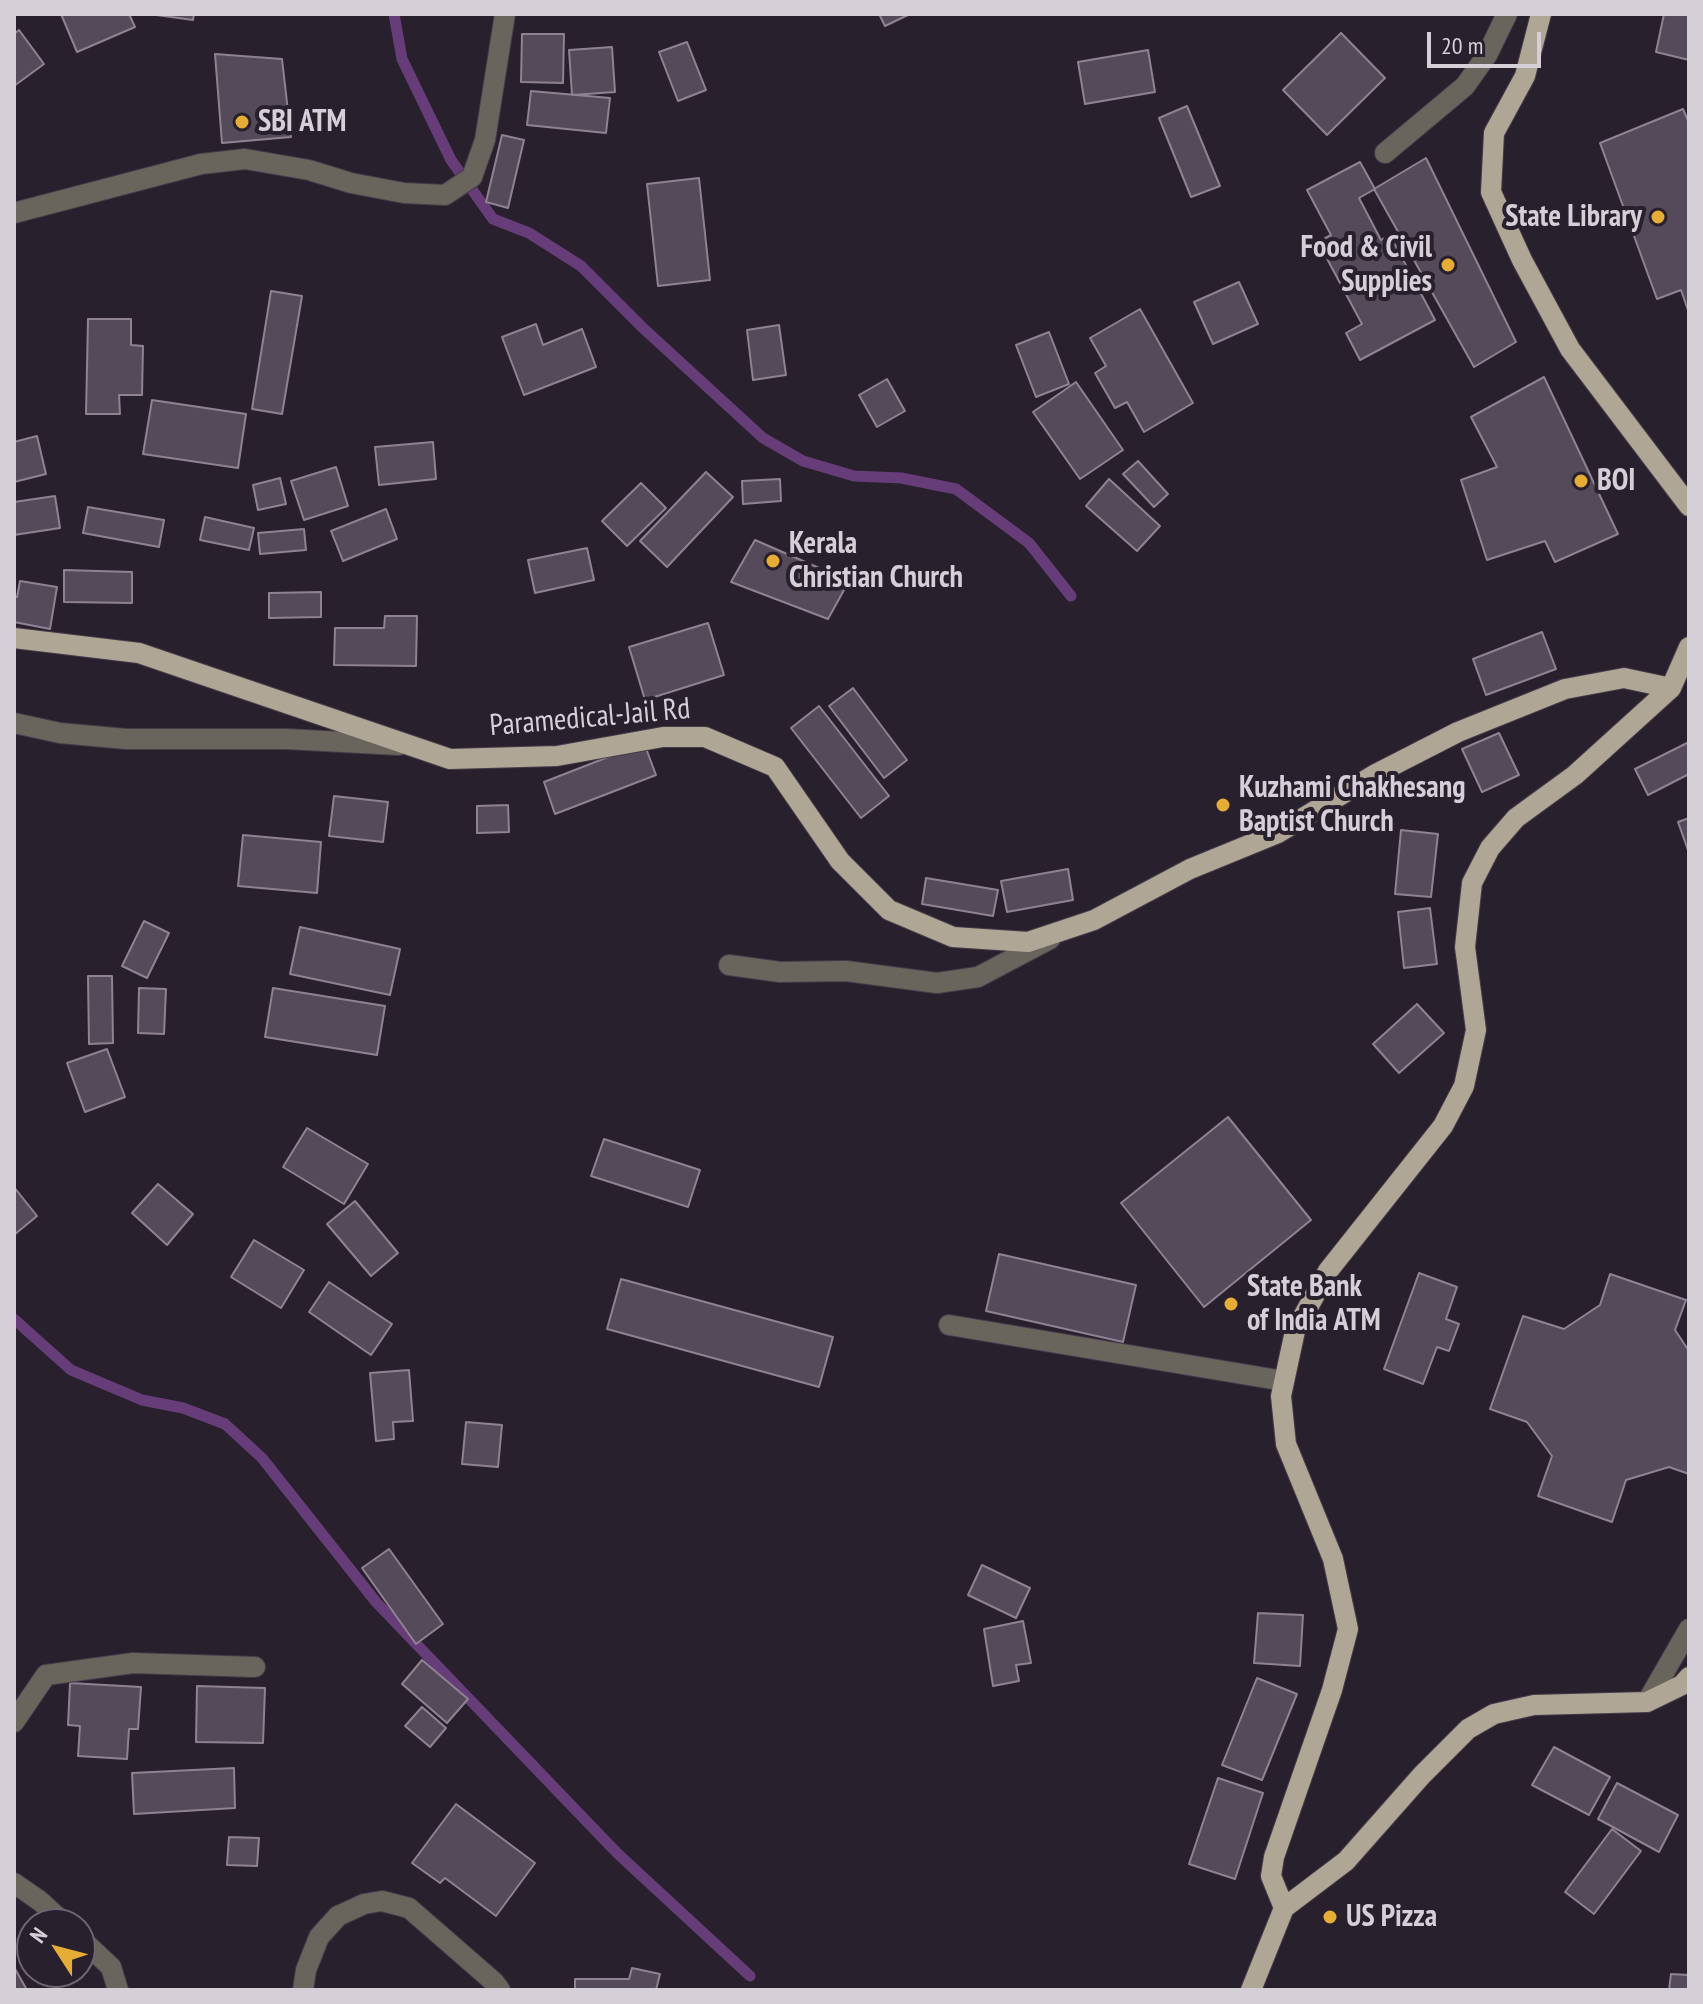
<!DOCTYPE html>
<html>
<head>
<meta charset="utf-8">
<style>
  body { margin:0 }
  #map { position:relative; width:1703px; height:2004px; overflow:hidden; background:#29202e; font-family:"PT Sans Narrow",sans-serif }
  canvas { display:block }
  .frame { position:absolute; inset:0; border:16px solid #d5cfd8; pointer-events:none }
  .north { position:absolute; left:16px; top:1908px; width:80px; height:80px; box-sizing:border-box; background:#29202e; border:2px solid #6e6672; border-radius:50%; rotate:306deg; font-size:22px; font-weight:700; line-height:32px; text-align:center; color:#d5cfd8 }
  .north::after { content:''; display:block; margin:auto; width:28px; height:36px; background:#e5ad35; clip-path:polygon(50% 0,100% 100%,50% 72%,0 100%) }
  .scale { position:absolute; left:1427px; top:32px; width:114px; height:36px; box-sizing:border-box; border:4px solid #d5cfd8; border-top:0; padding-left:10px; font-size:24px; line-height:28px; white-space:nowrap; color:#d5cfd8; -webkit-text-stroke:6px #29202e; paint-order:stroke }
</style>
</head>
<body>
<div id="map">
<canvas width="1703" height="2004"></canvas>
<div class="frame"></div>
<div class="north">N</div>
<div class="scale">20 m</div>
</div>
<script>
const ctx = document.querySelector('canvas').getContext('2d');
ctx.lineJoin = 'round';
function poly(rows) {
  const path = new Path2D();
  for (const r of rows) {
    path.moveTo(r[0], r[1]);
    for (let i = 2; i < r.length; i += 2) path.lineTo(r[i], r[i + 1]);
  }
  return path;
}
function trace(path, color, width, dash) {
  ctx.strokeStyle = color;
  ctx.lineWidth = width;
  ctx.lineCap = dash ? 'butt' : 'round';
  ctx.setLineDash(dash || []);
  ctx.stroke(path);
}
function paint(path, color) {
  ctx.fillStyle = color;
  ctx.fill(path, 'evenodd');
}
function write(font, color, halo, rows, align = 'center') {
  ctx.font = font + ' "PT Sans Narrow",sans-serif';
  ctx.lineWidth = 8;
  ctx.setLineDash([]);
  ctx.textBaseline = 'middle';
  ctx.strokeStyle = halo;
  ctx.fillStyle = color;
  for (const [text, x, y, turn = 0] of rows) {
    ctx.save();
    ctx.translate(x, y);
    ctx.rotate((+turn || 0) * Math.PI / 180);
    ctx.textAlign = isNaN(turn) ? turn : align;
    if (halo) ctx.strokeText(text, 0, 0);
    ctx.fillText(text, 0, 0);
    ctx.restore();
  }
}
trace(poly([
  [394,14,402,59,451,160,493,219,529,233,581,266,643,328,763,438,803,461,854,476,901,478,956,489,1029,543,1071,596],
  [14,1319,71,1370,142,1400,183,1408,225,1424,262,1458,376,1602,617,1853,750,1976]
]), '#673d79', 11);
const building = poly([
  [61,14,129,14,135,27,77,52,61,14],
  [149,14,194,14,193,20,149,14],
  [879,14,910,14,885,26,879,14],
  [1664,14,1689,14,1689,60,1656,52,1664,14],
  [19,30,44,64,14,86,14,34,19,30],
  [1341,33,1385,78,1327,135,1283,90,1341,33],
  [522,34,564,34,563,83,521,82,522,34],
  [687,42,706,90,678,101,659,52,687,42],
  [612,47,615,92,572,95,569,50,612,47],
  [1148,50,1155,92,1085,104,1078,62,1148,50],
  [215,54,282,59,291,137,222,143,215,54],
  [531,91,610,98,606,133,527,125,531,91],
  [1187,106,1220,186,1191,197,1159,118,1187,106],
  [1683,109,1689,123,1689,313,1681,290,1657,299,1600,143,1683,109],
  [502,135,524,140,508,208,486,202,502,135],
  [1426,158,1516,342,1474,367,1374,189,1426,158],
  [1360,162,1375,189,1359,198,1381,240,1390,235,1435,320,1360,360,1346,333,1362,324,1318,242,1331,235,1307,190,1360,162],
  [699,178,710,280,658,286,647,184,699,178],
  [1239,282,1258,324,1213,344,1194,302,1239,282],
  [271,291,302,296,282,414,252,409,271,291],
  [1140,309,1193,403,1144,432,1127,402,1115,408,1095,373,1106,366,1090,338,1140,309],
  [88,319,131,319,131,345,143,346,142,395,119,395,120,414,86,414,88,319],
  [536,324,543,345,582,329,596,367,524,395,502,337,536,324],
  [779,325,786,375,753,380,747,330,779,325],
  [1049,332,1069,384,1036,397,1016,345,1049,332],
  [1544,377,1618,534,1555,562,1545,541,1487,560,1461,480,1497,467,1471,417,1544,377],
  [887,379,905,411,877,427,859,395,887,379],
  [1076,382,1123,450,1080,479,1033,412,1076,382],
  [152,400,246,414,238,468,143,454,152,400],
  [37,436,46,474,14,482,14,442,37,436],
  [433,442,436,479,379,485,375,447,433,442],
  [1138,461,1168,494,1154,507,1123,474,1138,461],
  [336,467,348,506,304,520,291,481,336,467],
  [706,472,733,497,667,567,640,541,706,472],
  [280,478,286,504,258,510,253,485,280,478],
  [780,479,781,501,743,504,742,481,780,479],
  [1109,479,1160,526,1137,551,1086,506,1109,479],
  [641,483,666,508,627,546,602,521,641,483],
  [55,496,60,528,14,535,14,502,55,496],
  [88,507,164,520,159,547,83,533,88,507],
  [386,509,397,539,343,561,331,531,386,509],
  [205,517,254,528,249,550,200,540,205,517],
  [304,529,306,550,260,554,258,533,304,529],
  [755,540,849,581,828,619,731,582,755,540],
  [587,548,594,580,535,593,528,560,587,548],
  [64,570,132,572,132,603,64,602,64,570],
  [20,581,57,587,50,629,14,622,14,596,17,597,20,581],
  [321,592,321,617,269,618,269,593,321,592],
  [385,616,417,616,416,666,334,665,335,628,384,628,385,616],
  [708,623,724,675,645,700,629,647,708,623],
  [1542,632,1556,669,1486,695,1473,659,1542,632],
  [853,688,907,760,884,778,829,706,853,688],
  [819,706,889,796,861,818,791,728,819,706],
  [1499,733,1519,775,1482,792,1462,749,1499,733],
  [1689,742,1689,774,1648,795,1635,769,1689,742],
  [644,743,656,775,555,814,544,782,644,743],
  [334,796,388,802,383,842,329,836,334,796],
  [508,805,509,832,477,833,477,806,508,805],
  [1689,818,1689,853,1678,822,1689,818],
  [1401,830,1438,834,1431,897,1395,894,1401,830],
  [243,835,321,842,317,893,238,886,243,835],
  [1068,869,1073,900,1007,912,1001,881,1068,869],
  [926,878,998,890,993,916,922,904,926,878],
  [1430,908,1437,964,1404,968,1398,912,1430,908],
  [144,921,169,933,147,978,122,966,144,921],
  [300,927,400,949,390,995,290,974,300,927],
  [88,976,112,976,113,1043,89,1044,88,976],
  [139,988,166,989,164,1034,138,1033,139,988],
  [273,988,385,1006,377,1055,265,1037,273,988],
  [1417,1004,1444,1033,1399,1073,1373,1044,1417,1004],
  [107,1049,125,1097,85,1112,67,1063,107,1049],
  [1228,1117,1311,1220,1204,1307,1121,1203,1228,1117],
  [307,1128,368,1164,344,1204,283,1167,307,1128],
  [604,1139,700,1170,688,1207,591,1176,604,1139],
  [158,1184,193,1214,167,1245,132,1213,158,1184],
  [14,1187,37,1216,14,1235,14,1187],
  [355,1201,398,1253,371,1276,327,1224,355,1201],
  [254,1240,304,1270,281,1308,231,1277,254,1240],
  [999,1254,1136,1285,1123,1342,986,1311,999,1254],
  [1419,1273,1457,1287,1446,1319,1459,1324,1449,1351,1437,1347,1423,1384,1384,1369,1419,1273],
  [1610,1274,1686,1300,1675,1330,1689,1351,1689,1474,1669,1467,1626,1480,1612,1522,1538,1496,1552,1456,1527,1422,1490,1409,1523,1316,1564,1329,1600,1305,1610,1274],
  [621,1279,833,1337,819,1387,607,1329,621,1279],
  [329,1282,392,1324,371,1355,309,1312,329,1282],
  [409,1370,413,1421,393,1422,394,1439,376,1441,370,1373,409,1370],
  [466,1422,502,1425,498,1467,462,1464,466,1422],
  [389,1549,443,1624,416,1644,362,1568,389,1549],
  [982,1565,1030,1588,1016,1618,968,1595,982,1565],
  [1258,1613,1303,1615,1300,1666,1254,1663,1258,1613],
  [1023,1621,1031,1663,1016,1665,1019,1681,993,1686,984,1629,1023,1621],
  [422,1660,468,1699,447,1723,402,1684,422,1660],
  [1257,1678,1297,1694,1262,1780,1222,1765,1257,1678],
  [70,1683,141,1687,138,1729,129,1729,127,1759,78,1756,80,1726,68,1725,70,1683],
  [197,1686,265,1688,263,1743,196,1742,197,1686],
  [422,1707,446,1728,430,1747,405,1726,422,1707],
  [1554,1747,1610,1777,1589,1815,1532,1785,1554,1747],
  [234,1768,235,1808,134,1814,132,1773,234,1768],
  [1218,1778,1263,1793,1235,1879,1189,1864,1218,1778],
  [1617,1783,1678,1815,1659,1852,1598,1819,1617,1783],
  [456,1804,535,1863,496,1916,445,1878,440,1883,412,1863,456,1804],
  [1612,1829,1641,1851,1594,1914,1565,1892,1612,1829],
  [229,1837,259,1838,257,1866,227,1865,229,1837],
  [14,1967,27,1990,14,1990,14,1967],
  [632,1968,660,1974,656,1990,575,1990,575,1979,629,1979,632,1968],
  [1671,1974,1689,1975,1689,1990,1669,1990,1671,1974]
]);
paint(building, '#554a5a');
trace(building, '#8e8293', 2);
const minor = poly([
  [1385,153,1465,86,1487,55,1507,14],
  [14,213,201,164,245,159,309,170,351,183,404,193,445,195,472,177,485,140,505,14],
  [14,723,60,733,126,739,286,739,399,745],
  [729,965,780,972,846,971,937,983,978,977,1050,939],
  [949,1325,1284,1381],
  [1647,1702,1689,1629],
  [14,1722,46,1675,133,1663,255,1667],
  [14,1883,40,1901,65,1924],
  [80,1938,111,1967,118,1990],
  [303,1990,306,1970,319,1937,338,1916,364,1904,382,1901,409,1908,494,1982,500,1990]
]);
const major = poly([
  [1541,14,1525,76,1494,133,1491,192,1522,260,1570,349,1689,506],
  [14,638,139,653,450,759,557,756,663,737,705,737,775,767,840,861,889,910,953,937,1028,942,1094,920,1190,869,1278,833,1374,775,1458,732,1565,689,1624,678,1671,688],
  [1284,1908,1271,1876,1274,1857,1332,1690,1348,1629,1333,1559,1286,1444,1281,1396,1295,1331,1328,1271,1443,1126,1464,1086,1476,1030,1465,947,1472,883,1490,848,1516,818,1575,775,1671,688,1689,647],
  [1251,1990,1284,1908,1346,1861,1422,1775,1468,1729,1494,1714,1534,1705,1647,1702,1682,1685,1689,1677]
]);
trace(minor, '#453c49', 22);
trace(major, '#453c49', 22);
trace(minor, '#69655d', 20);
trace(major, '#b0a696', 20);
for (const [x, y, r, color] of [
  [242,122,8,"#e5ad35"],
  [1658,217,8,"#e5ad35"],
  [1448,265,8,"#e5ad35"],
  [1581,481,8,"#e5ad35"],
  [773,561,8,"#e5ad35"],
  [1223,805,8,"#e5ad35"],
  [1231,1304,8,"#e5ad35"],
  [1330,1917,8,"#e5ad35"]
]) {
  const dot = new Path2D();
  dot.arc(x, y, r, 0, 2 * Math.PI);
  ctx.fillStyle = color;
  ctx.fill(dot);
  trace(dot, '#29202e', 3);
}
write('bold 30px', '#d5cfd8', '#29202e', [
  ["SBI ATM",258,122],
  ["State Library",1642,217,"right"],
  ["Food & Civil",1432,248,"right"],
  ["Supplies",1432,282,"right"],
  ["BOI",1597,481],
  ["Kerala",789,544],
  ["Christian Church",789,578],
  ["Kuzhami Chakhesang",1239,788],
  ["Baptist Church",1239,822],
  ["State Bank",1247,1287],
  ["of India ATM",1247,1321],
  ["US Pizza",1346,1917]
], 'left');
write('30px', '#d5cfd8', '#29202e', [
  ["Paramedical-Jail Rd",590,718,-5]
]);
</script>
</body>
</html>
